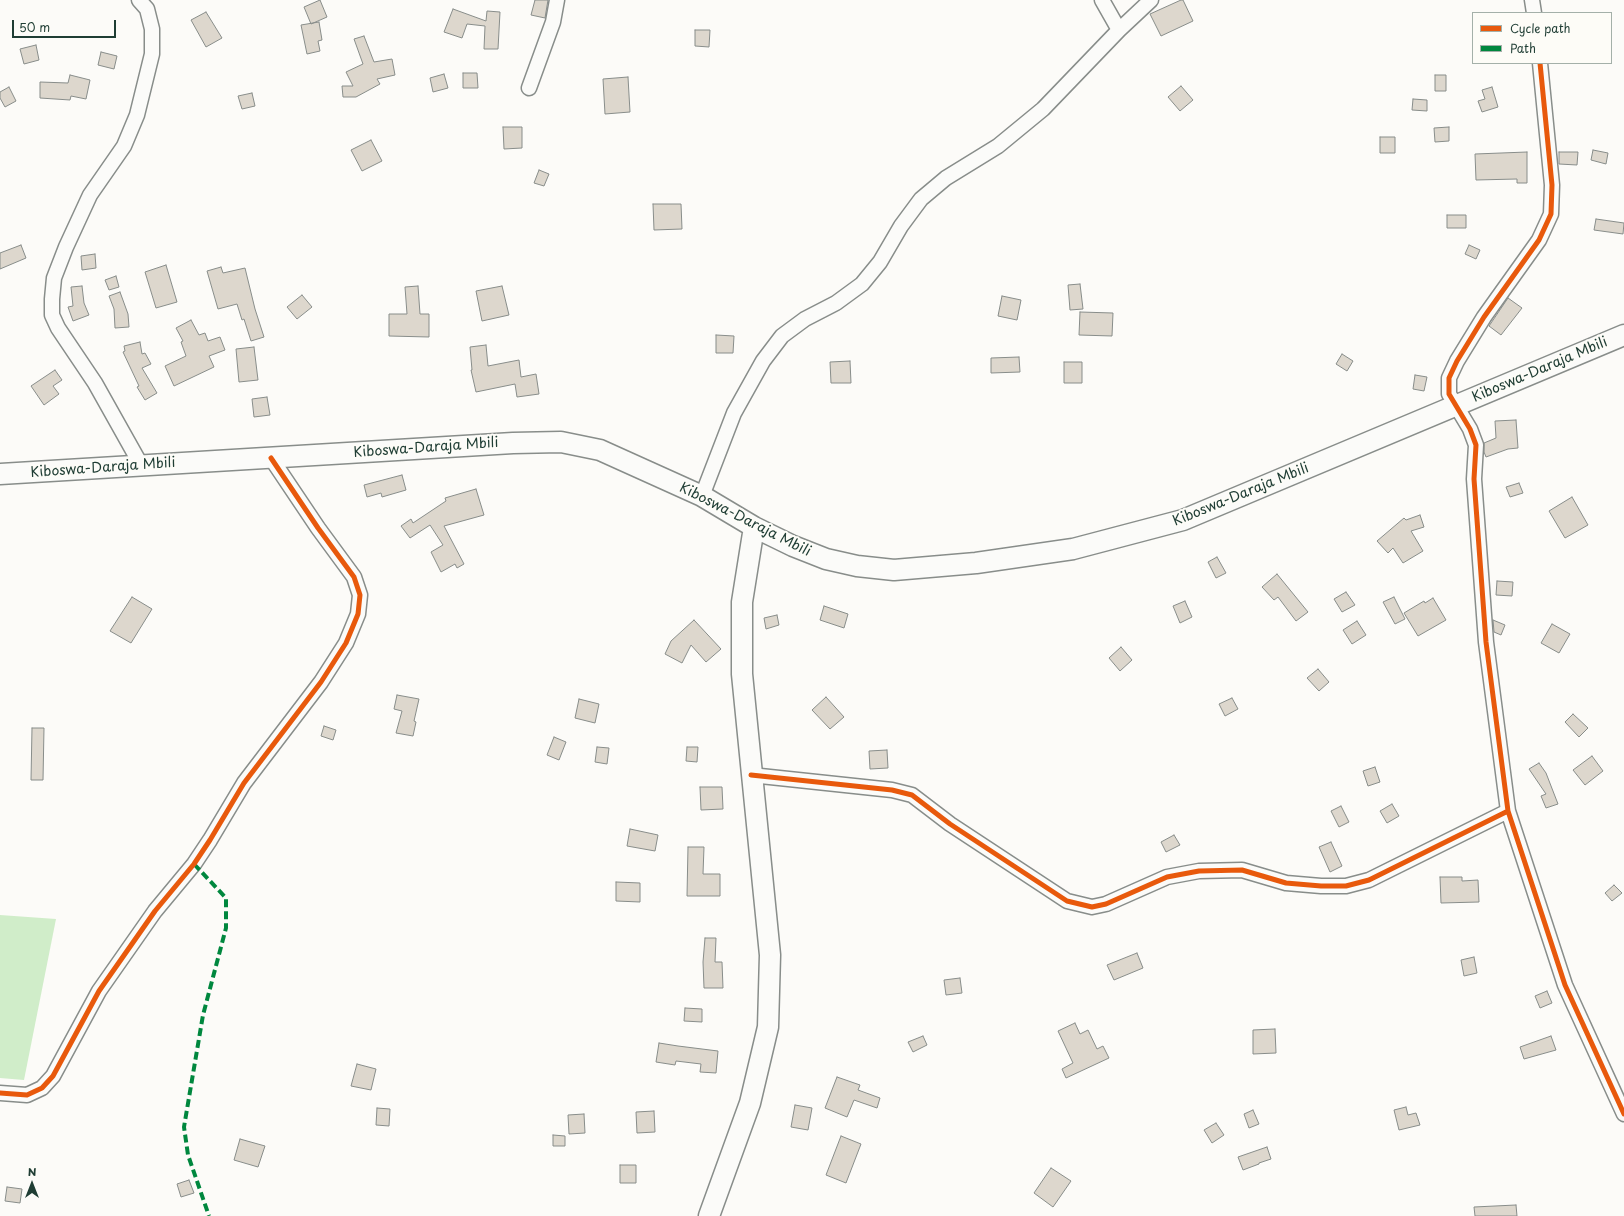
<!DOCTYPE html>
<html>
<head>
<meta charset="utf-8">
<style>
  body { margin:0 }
  #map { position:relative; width:1624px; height:1216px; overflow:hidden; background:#fcfbf8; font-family:"Playpen Sans",sans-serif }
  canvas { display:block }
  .legend { position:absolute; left:1472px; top:12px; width:140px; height:52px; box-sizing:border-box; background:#fdfcf7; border:1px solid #a4b0a9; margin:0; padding:5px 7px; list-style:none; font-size:12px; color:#1f3d34 }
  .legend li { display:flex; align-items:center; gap:8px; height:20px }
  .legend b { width:20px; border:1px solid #a4b0a9 }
  .north { position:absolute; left:12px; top:1164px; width:40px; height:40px; -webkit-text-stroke:3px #fdfcf7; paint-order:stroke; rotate:0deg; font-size:11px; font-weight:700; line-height:16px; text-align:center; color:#1f3d34 }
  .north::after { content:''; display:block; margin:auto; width:14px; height:18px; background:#1f3d34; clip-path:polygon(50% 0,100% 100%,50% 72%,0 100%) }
  .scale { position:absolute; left:12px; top:20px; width:104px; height:18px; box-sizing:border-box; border:2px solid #1f3d34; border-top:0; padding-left:5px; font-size:12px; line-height:14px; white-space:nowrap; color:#1f3d34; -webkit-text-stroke:3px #fdfcf7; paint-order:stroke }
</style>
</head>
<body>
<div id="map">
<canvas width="1624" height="1216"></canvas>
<ul class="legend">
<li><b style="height:5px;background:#e8590c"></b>Cycle path</li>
<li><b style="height:5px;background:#00873e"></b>Path</li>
</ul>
<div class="north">N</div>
<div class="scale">50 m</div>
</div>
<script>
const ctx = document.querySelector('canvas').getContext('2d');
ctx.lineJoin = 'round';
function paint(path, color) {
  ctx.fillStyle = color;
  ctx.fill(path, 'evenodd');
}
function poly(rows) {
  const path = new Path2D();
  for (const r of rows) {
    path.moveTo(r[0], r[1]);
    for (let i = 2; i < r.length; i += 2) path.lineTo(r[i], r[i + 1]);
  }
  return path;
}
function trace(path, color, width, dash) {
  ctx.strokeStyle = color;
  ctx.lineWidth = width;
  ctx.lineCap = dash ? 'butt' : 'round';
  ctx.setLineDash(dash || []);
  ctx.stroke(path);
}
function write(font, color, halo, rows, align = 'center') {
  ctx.font = font + ' "Playpen Sans",sans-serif';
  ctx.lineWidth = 4;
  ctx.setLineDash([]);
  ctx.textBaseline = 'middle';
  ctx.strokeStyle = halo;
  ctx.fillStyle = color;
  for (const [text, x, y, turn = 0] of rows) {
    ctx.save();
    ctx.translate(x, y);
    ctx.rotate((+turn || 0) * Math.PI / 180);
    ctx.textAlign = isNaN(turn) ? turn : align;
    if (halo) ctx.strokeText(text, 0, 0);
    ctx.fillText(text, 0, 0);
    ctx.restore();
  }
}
paint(poly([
  [0,915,56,919,24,1080,0,1078]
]), '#d0edc9');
const building = poly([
  [320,0,327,17,311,24,304,7,320,0],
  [535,0,548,0,545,18,531,15,535,0],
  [1181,0,1183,0,1193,21,1161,36,1150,14,1181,0],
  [453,9,486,21,487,11,500,12,498,49,484,49,485,26,467,24,462,38,444,32,453,9],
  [206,12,222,38,206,47,191,20,206,12],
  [319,22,322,40,318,41,320,51,307,54,301,25,319,22],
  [695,30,710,30,709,47,695,46,695,30],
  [364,36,374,62,392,59,395,75,377,79,380,84,356,97,343,97,342,86,353,86,346,72,363,64,354,39,364,36],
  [36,45,39,60,24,64,20,49,36,45],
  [101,52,117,56,114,69,98,65,101,52],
  [463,73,477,73,478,88,463,88,463,73],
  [444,74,448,88,433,92,430,78,444,74],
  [70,75,90,80,86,99,71,96,70,100,40,98,40,82,68,83,70,75],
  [1435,75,1446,75,1446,91,1435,91,1435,75],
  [628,77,630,112,605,114,603,79,628,77],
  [1181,86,1193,100,1180,111,1168,97,1181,86],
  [9,87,16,101,5,107,0,98,0,92,9,87],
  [1492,87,1498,107,1482,112,1478,101,1485,99,1482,90,1492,87],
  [252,93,255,106,242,109,238,96,252,93],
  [1413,99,1427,100,1427,111,1412,110,1413,99],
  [503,127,522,127,522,148,504,149,503,127],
  [1449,127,1449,141,1435,142,1434,128,1449,127],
  [1380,137,1395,137,1395,153,1380,153,1380,137],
  [371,140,382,161,362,171,351,150,371,140],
  [1593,150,1608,153,1606,164,1591,160,1593,150],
  [1527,152,1527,183,1517,183,1517,179,1476,180,1475,154,1527,152],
  [1559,152,1578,152,1577,165,1559,164,1559,152],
  [539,170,549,174,544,186,534,183,539,170],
  [653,204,681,204,682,229,654,230,653,204],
  [1447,215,1466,215,1466,228,1447,228,1447,215],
  [1596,219,1624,223,1623,234,1594,230,1596,219],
  [21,245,26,258,0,269,0,253,21,245],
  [1469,245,1480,250,1476,259,1465,254,1469,245],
  [95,254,96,268,82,270,81,256,95,254],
  [166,265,177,302,156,308,145,272,166,265],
  [221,267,223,273,245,268,255,309,264,337,251,341,244,319,242,320,237,304,218,309,207,271,221,267],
  [116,276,119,287,109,290,105,280,116,276],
  [1080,284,1083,309,1070,310,1068,285,1080,284],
  [82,286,84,303,89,315,73,321,68,307,73,306,71,287,82,286],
  [418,286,420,314,429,314,429,337,389,336,389,314,407,314,405,287,418,286],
  [502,286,509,315,482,321,476,291,502,286],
  [120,292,128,314,129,327,115,328,114,309,109,296,120,292],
  [302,295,312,307,297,319,287,307,302,295],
  [1002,296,1021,300,1017,320,998,316,1002,296],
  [1508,298,1522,308,1501,335,1489,326,1508,298],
  [1080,312,1113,313,1112,336,1079,335,1080,312],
  [191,320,199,335,205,333,208,341,220,337,225,350,209,356,214,367,174,386,165,366,186,356,181,342,183,341,176,328,191,320],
  [716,335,734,336,733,353,716,353,716,335],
  [140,342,142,354,145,353,151,364,142,368,157,393,145,400,137,387,139,386,123,352,125,351,124,346,140,342],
  [486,345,488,366,519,360,521,377,536,374,539,394,517,397,515,384,476,392,471,370,472,370,470,347,486,345],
  [254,347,258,380,239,382,236,349,254,347],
  [1342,354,1353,361,1347,371,1336,364,1342,354],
  [1019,357,1020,372,991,373,991,358,1019,357],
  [850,361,851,383,831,383,830,362,850,361],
  [1064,362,1082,362,1082,383,1064,383,1064,362],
  [55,370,62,380,53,386,59,394,44,405,31,386,55,370],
  [1415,375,1427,377,1424,391,1413,389,1415,375],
  [267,397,270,415,254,417,252,399,267,397],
  [1516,420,1518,448,1508,449,1486,457,1484,452,1484,443,1496,438,1495,421,1516,420],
  [402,475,406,490,382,497,381,493,367,497,364,485,402,475],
  [1519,483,1523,493,1510,497,1506,487,1519,483],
  [476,489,484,515,444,526,464,564,457,568,455,564,441,572,431,552,443,545,430,525,410,538,401,526,411,519,413,523,446,501,445,498,476,489],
  [1572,497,1588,525,1565,538,1549,511,1572,497],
  [1420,515,1424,527,1411,531,1423,551,1403,563,1393,548,1388,553,1377,541,1404,518,1406,520,1420,515],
  [1217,557,1226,573,1216,578,1208,562,1217,557],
  [1277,574,1308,612,1296,621,1278,597,1274,600,1262,587,1277,574],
  [1497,581,1513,582,1512,596,1496,595,1497,581],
  [1346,592,1355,605,1342,612,1334,599,1346,592],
  [132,597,152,609,131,643,110,631,132,597],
  [1394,597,1405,619,1395,624,1383,602,1394,597],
  [1433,598,1446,620,1418,636,1404,613,1424,601,1425,603,1433,598],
  [1185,601,1192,617,1180,623,1173,606,1185,601],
  [824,606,848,614,844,628,820,620,824,606],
  [777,615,779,625,766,629,764,618,777,615],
  [694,620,721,649,706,662,691,645,682,663,665,654,671,641,694,620],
  [1493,620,1505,625,1501,635,1494,632,1493,620],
  [1357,621,1366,635,1352,644,1343,630,1357,621],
  [1552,624,1570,634,1559,653,1541,643,1552,624],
  [1121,647,1132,660,1120,671,1109,658,1121,647],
  [1318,669,1329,682,1319,691,1307,678,1318,669],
  [397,695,419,699,414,721,416,722,413,736,396,733,402,711,394,709,397,695],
  [826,697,844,717,830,729,812,710,826,697],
  [1232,698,1238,709,1225,716,1219,704,1232,698],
  [579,699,599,704,595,723,575,718,579,699],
  [1573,714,1588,728,1579,737,1565,722,1573,714],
  [324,726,336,730,333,740,321,736,324,726],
  [32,728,44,728,43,780,31,780,32,728],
  [554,737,566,742,559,760,547,755,554,737],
  [597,747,609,748,607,764,595,762,597,747],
  [687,747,698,747,697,762,686,761,687,747],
  [887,750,888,768,870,769,869,751,887,750],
  [1592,756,1603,771,1585,785,1573,770,1592,756],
  [1539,763,1546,773,1558,804,1546,808,1541,796,1546,794,1529,769,1539,763],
  [1375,767,1380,782,1368,786,1363,771,1375,767],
  [700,787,722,787,723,809,701,810,700,787],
  [1392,804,1399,816,1387,823,1380,811,1392,804],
  [1341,806,1349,822,1339,827,1331,811,1341,806],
  [630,829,658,835,655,851,627,846,630,829],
  [1174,835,1180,845,1166,852,1161,842,1174,835],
  [1331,842,1342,866,1330,872,1319,847,1331,842],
  [688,847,704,847,703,874,720,874,720,896,687,896,688,847],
  [1440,877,1462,877,1462,881,1478,880,1479,902,1441,903,1440,877],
  [616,882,640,883,640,902,616,901,616,882],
  [1614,885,1622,893,1612,901,1605,893,1614,885],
  [705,938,716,938,715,962,722,962,723,988,704,988,703,962,705,938],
  [1137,953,1143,968,1114,980,1107,965,1137,953],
  [1474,957,1477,973,1464,976,1461,960,1474,957],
  [960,978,962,993,946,995,944,980,960,978],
  [1547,991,1552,1003,1540,1008,1535,996,1547,991],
  [685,1008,702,1009,702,1022,684,1021,685,1008],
  [1075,1023,1080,1034,1088,1030,1097,1049,1103,1046,1109,1058,1066,1078,1062,1069,1073,1063,1058,1031,1075,1023],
  [1275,1029,1276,1053,1253,1054,1253,1030,1275,1029],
  [923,1036,927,1045,913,1052,908,1042,923,1036],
  [1551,1036,1556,1050,1524,1059,1520,1047,1551,1036],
  [659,1043,678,1046,718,1051,716,1073,700,1072,701,1064,676,1061,675,1065,656,1062,659,1043],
  [357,1064,376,1069,371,1090,351,1086,357,1064],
  [837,1077,860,1085,858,1090,880,1098,877,1108,854,1100,847,1117,825,1108,837,1077],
  [795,1105,812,1108,808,1130,791,1127,795,1105],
  [1406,1107,1408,1115,1416,1113,1420,1125,1399,1130,1394,1110,1406,1107],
  [377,1108,390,1109,389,1126,376,1125,377,1108],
  [1253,1110,1259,1124,1249,1128,1244,1114,1253,1110],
  [654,1111,655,1132,637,1133,636,1112,654,1111],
  [584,1114,585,1133,569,1134,568,1115,584,1114],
  [1216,1123,1224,1135,1212,1143,1204,1130,1216,1123],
  [553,1135,565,1136,565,1146,553,1146,553,1135],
  [841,1136,861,1144,846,1183,826,1175,841,1136],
  [240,1139,265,1146,258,1167,234,1160,240,1139],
  [1267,1147,1271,1159,1259,1163,1259,1164,1243,1170,1238,1157,1267,1147],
  [620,1165,636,1165,636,1183,620,1183,620,1165],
  [1051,1168,1071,1181,1053,1207,1034,1193,1051,1168],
  [189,1180,194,1193,181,1197,177,1184,189,1180],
  [7,1187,22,1189,20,1203,5,1201,7,1187],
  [1516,1205,1517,1216,1475,1216,1474,1207,1516,1205]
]);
paint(building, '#ddd7cd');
trace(building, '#888d8a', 1);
const minor = poly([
  [139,0,147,9,152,29,152,54,137,115,124,146,90,195,66,247,54,278,52,299,52,315,58,328,95,383,141,465],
  [1102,0,1119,30],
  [1532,0,1534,13],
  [1540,63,1552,185,1551,214,1539,240,1484,317,1457,361,1449,378,1449,394,1470,429,1476,445,1474,479,1486,642,1508,811,1565,985,1624,1114],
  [529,88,553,22,557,0],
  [702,496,734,413,763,361,782,336,805,319,836,303,862,284,880,262,901,226,921,199,946,178,998,146,1043,109,1119,30,1151,0],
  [751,775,892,790,912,795,950,824,1067,901,1092,907,1106,904,1167,877,1199,871,1242,870,1286,883,1321,886,1346,886,1369,880,1508,811],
  [0,1093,27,1095,42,1088,53,1076,99,991,155,911,194,864,210,840,244,783,321,682,346,643,358,614,360,595,354,577,318,528,271,458]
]);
const secondary = poly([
  [0,474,513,443,561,442,600,450,702,496,754,527,793,546,826,559,857,566,894,570,976,563,1073,549,1183,520,1624,335],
  [709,1216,750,1103,768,1027,770,955,742,674,742,602,754,527]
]);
trace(minor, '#888d8a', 17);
trace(secondary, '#888d8a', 23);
trace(minor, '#fbfbf9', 14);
trace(secondary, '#fbfbf9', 20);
trace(poly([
  [194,864,226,898,226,928,203,1015,184,1127,188,1155,209,1216]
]), '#00873e', 4, [8, 4]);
trace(poly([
  [1540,63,1552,185,1551,214,1539,240,1484,317,1457,361,1449,378,1449,394,1470,429,1476,445,1474,479,1486,642,1508,811,1565,985,1624,1114],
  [751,775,892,790,912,795,950,824,1067,901,1092,907,1106,904,1167,877,1199,871,1242,870,1286,883,1321,886,1346,886,1369,880,1508,811],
  [0,1093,27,1095,42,1088,53,1076,99,991,155,911,194,864,210,840,244,783,321,682,346,643,358,614,360,595,354,577,318,528,271,458]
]), '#e8590c', 5);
write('14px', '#1f3d34', '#fdfcf7', [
  ["Kiboswa-Daraja Mbili",1540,370,-23],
  ["Kiboswa-Daraja Mbili",426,448,-4],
  ["Kiboswa-Daraja Mbili",103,468,-4],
  ["Kiboswa-Daraja Mbili",1241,495,-22],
  ["Kiboswa-Daraja Mbili",745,520,27]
]);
</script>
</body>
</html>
